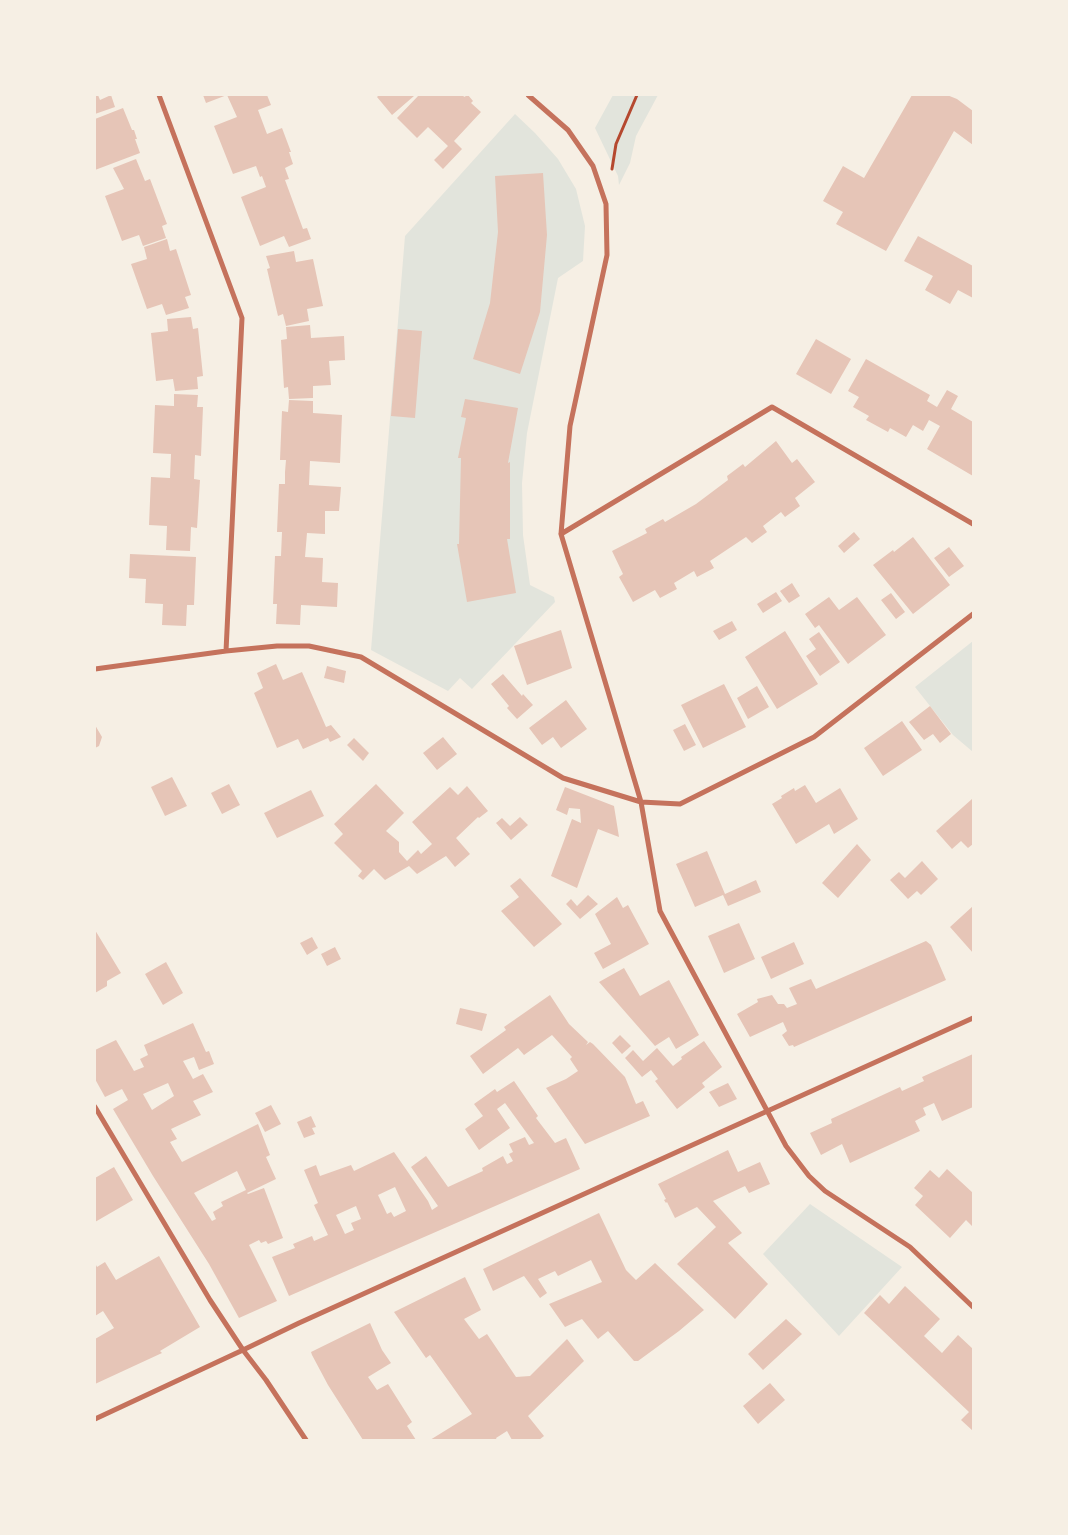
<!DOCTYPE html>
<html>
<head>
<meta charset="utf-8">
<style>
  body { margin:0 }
  #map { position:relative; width:1068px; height:1535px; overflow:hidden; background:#f6efe4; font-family:"Playfair Display",serif }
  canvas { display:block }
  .frame { position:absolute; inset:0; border:96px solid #f6efe4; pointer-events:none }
</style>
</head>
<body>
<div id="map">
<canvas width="1068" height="1535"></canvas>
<div class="frame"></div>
</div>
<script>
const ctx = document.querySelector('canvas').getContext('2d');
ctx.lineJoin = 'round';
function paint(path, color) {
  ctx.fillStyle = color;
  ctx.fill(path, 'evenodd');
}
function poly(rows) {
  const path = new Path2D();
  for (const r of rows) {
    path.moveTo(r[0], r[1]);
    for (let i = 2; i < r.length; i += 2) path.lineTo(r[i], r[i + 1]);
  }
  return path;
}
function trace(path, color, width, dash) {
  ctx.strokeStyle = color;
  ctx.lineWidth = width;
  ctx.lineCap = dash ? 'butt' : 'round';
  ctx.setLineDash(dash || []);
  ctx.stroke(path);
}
paint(poly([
  [613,95,658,95,636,136,630,163,619,185,618,176,595,128],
  [515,114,535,133,558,159,576,189,585,226,583,261,558,278,527,433,522,483,523,535,530,585,554,597,555,602,472,689,460,678,448,691,371,650,405,236],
  [973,641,973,752,953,735,915,687],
  [810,1204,902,1267,839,1336,763,1254]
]), '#e2e4dc');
paint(poly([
  [95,95,98,95,100,100,111,95,115,107,95,114],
  [203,95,267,95,271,105,258,110,267,134,282,128,291,152,289,152,293,164,285,168,289,179,285,180,303,229,307,228,311,239,289,247,284,236,260,246,241,197,266,187,262,176,260,177,256,166,233,174,214,126,237,117,227,95,206,103],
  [379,95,413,95,414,96,392,115,377,97],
  [419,95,463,95,464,97,468,95,473,101,471,103,481,112,454,141,462,149,443,169,434,160,448,146,428,127,417,138,397,118],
  [912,95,947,95,957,99,973,111,973,145,954,131,886,251,836,224,843,212,823,201,843,166,864,178],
  [123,108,132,130,134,130,137,139,135,139,140,153,95,170,95,119],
  [136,159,145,181,150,179,167,224,162,226,166,238,143,246,139,235,122,241,105,196,124,189,113,168],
  [543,173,547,235,540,312,520,374,473,359,490,303,498,232,495,176],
  [918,236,973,266,973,298,958,290,950,304,925,290,933,276,904,261],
  [167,239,170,251,176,249,191,295,185,297,189,308,166,315,162,304,147,309,131,264,147,259,144,247],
  [294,251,296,262,313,259,323,306,307,309,309,321,286,326,283,314,278,316,267,269,270,268,266,256],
  [191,317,193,329,198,328,203,376,197,377,198,389,175,391,173,379,156,381,151,333,168,331,167,319],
  [310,325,311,338,344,336,345,360,329,361,331,385,313,386,313,398,289,399,288,387,284,388,281,340,287,339,286,327],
  [398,329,422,331,415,418,391,416],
  [816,339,851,359,831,394,796,374],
  [866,359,930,395,927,401,937,407,947,390,958,396,951,409,973,422,973,476,927,449,940,426,929,420,923,431,913,425,906,437,890,428,888,432,866,420,869,416,853,407,859,397,848,391],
  [174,394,198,395,197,407,203,407,201,456,195,455,194,479,200,480,197,528,191,527,190,551,166,550,167,526,149,525,151,477,170,478,171,454,153,453,155,405,174,406],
  [465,399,518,408,508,463,510,462,510,539,507,539,516,593,467,602,457,544,459,544,461,458,458,458,466,418,461,417],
  [289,400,313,401,313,413,342,415,340,463,310,461,309,485,341,487,339,511,325,511,325,534,307,533,305,557,323,558,322,582,338,583,337,607,301,605,300,625,276,624,277,604,273,604,275,556,281,556,282,532,277,532,279,484,285,484,285,472,286,460,280,460,282,411,288,412],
  [776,441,792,463,797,459,815,482,795,498,800,506,785,517,781,512,763,526,767,532,752,543,746,537,710,561,714,568,697,577,694,571,674,583,677,589,660,598,655,590,633,602,619,577,623,574,612,551,647,533,645,529,663,519,665,522,696,504,728,480,727,476,743,464,745,467],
  [854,532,860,539,844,553,838,546],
  [913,537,950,585,913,614,873,565,893,550,894,552],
  [949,547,964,566,949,577,934,558],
  [130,554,196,557,194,605,187,605,186,626,162,625,163,604,145,603,146,579,129,578],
  [792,583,800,596,789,603,780,591],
  [776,592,782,601,763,613,757,604],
  [891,593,905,612,896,619,881,600],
  [829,597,839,610,857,597,886,635,848,664,819,625,815,628,805,614],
  [732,621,737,630,719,640,713,631],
  [561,630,572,668,527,685,514,646],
  [785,631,818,684,777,709,745,657],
  [819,632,840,662,820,676,806,656,816,649,809,639],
  [276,664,283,680,302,672,326,727,331,725,341,737,330,742,328,738,303,749,298,739,277,748,254,693,263,688,257,673],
  [327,666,346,671,344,683,324,678],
  [503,674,522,696,523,694,533,705,517,719,507,708,509,706,491,684],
  [724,684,746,727,703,748,681,705],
  [757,686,769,707,748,719,737,698],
  [566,700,587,729,561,748,553,737,542,745,529,728],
  [930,706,951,734,940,743,933,734,924,740,909,722],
  [902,721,922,750,883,776,864,748],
  [685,724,696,745,684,751,673,730],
  [95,725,102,737,99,746,95,748],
  [443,737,457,754,437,770,423,753],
  [354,738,369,753,363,761,347,745],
  [172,777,187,806,165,816,151,787],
  [229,784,240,805,222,814,211,793],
  [376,784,404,813,386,831,399,842,399,852,407,861,418,850,421,854,432,844,412,822,450,787,458,795,467,786,488,811,479,818,478,817,456,838,470,854,455,867,446,856,417,874,409,866,385,880,374,869,363,880,358,876,362,871,334,843,343,834,334,824],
  [805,785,816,803,840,788,858,819,834,834,829,824,796,844,772,804,782,798,781,796,794,788,795,791],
  [565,787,614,806,619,837,598,829,577,888,551,876,572,819,581,823,580,809,569,808,567,815,556,810],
  [311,790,324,816,277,838,264,813],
  [972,799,973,844,968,848,961,841,952,849,936,831],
  [520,817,528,825,511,840,496,823,502,818,510,826],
  [857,844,871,860,838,898,822,883],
  [707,851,725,894,756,880,761,892,728,906,723,895,695,907,676,864],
  [922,861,938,879,921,895,917,891,908,899,890,880,899,872,905,878],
  [520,878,562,924,534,947,501,911,519,897,510,886],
  [588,895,598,904,580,919,566,904,571,899,577,906],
  [617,897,623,908,628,905,649,944,603,969,594,953,611,944,595,914],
  [973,906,973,953,950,927],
  [739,923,755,959,724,973,708,936],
  [95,930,121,973,107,981,107,986,95,993],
  [312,937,318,948,307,955,300,943],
  [926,941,931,945,946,980,794,1047,793,1045,789,1046,782,1035,787,1031,783,1022,750,1037,737,1014,758,1002,757,999,772,995,778,1004,784,1004,787,1008,797,1004,789,988,811,979,816,989],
  [794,942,804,964,771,979,761,957],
  [335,947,341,959,327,966,321,954],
  [166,962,183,993,163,1005,145,974],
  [624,968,640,996,669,980,699,1035,676,1049,669,1037,655,1046,599,982],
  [550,995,569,1024,588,1042,586,1045,590,1042,593,1044,625,1077,636,1104,643,1101,650,1116,585,1144,546,1088,566,1079,578,1071,570,1059,572,1057,552,1035,524,1055,518,1048,483,1074,470,1056,506,1030,504,1027],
  [460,1008,487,1014,482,1031,456,1024],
  [193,1023,206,1052,209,1051,214,1064,199,1070,194,1057,183,1061,193,1079,203,1074,213,1092,193,1101,201,1115,171,1129,177,1139,170,1142,182,1162,258,1124,270,1155,266,1157,276,1179,247,1193,248,1194,264,1188,283,1238,268,1244,266,1241,261,1243,259,1240,249,1245,277,1301,239,1318,209,1264,153,1176,113,1109,128,1100,122,1089,105,1097,95,1079,95,1050,116,1040,134,1071,144,1067,140,1059,148,1055,144,1045],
  [168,1083,174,1096,152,1110,143,1094],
  [237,1171,246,1190,221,1202,223,1206,213,1212,216,1219,212,1221,194,1193],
  [620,1035,631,1046,622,1054,612,1043],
  [704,1041,722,1067,702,1083,705,1087,677,1109,655,1081,658,1079,651,1070,642,1077,625,1058,633,1050,643,1061,657,1048,673,1066,682,1059,681,1057],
  [973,1054,973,1107,942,1121,934,1103,923,1108,926,1115,915,1121,920,1131,850,1163,842,1144,821,1155,810,1133,832,1123,831,1119,900,1087,902,1091,924,1081,922,1077],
  [514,1081,538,1116,536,1118,555,1143,566,1138,580,1169,289,1296,272,1257,295,1248,293,1244,312,1236,314,1241,328,1235,314,1205,318,1203,304,1170,316,1165,320,1176,351,1165,354,1171,394,1152,428,1201,432,1210,438,1206,411,1167,426,1156,448,1187,483,1171,482,1168,503,1156,507,1164,513,1161,509,1154,513,1152,509,1144,525,1137,529,1145,534,1143,505,1103,497,1109,510,1128,479,1150,465,1129,483,1116,474,1104,495,1089,497,1092],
  [395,1187,406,1211,394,1217,391,1212,387,1214,378,1195],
  [356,1206,361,1219,351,1223,354,1230,345,1234,336,1215],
  [728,1083,737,1099,719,1107,709,1092],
  [271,1105,281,1124,265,1132,255,1113],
  [311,1116,316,1127,312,1128,315,1134,304,1138,297,1122],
  [728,1150,738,1172,760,1162,770,1184,749,1193,745,1186,713,1201,742,1233,728,1243,768,1284,735,1319,677,1264,716,1227,697,1207,675,1218,667,1202,666,1203,664,1200,666,1199,658,1184],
  [114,1167,133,1200,95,1222,95,1178],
  [947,1169,973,1193,973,1227,966,1220,950,1238,915,1205,923,1196,914,1188,930,1170,939,1178],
  [599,1213,626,1270,636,1280,655,1263,704,1310,679,1331,638,1361,634,1361,608,1331,598,1339,582,1319,565,1327,549,1304,602,1282,591,1260,558,1276,555,1271,538,1279,547,1293,540,1298,524,1276,493,1291,483,1269],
  [159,1256,200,1327,160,1351,162,1353,95,1384,95,1339,114,1328,103,1311,95,1316,95,1263,97,1267,105,1262,116,1280],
  [465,1277,481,1310,464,1319,479,1339,487,1334,516,1377,530,1376,567,1339,584,1361,528,1416,544,1436,539,1440,512,1440,507,1431,496,1438,497,1440,430,1440,472,1414,430,1355,426,1358,394,1312],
  [905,1286,940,1319,924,1336,942,1353,958,1335,973,1349,973,1431,961,1420,969,1412,864,1313,880,1295,889,1304],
  [786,1319,802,1334,763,1370,748,1354],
  [370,1323,382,1350,391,1363,368,1377,377,1390,388,1384,412,1422,407,1426,416,1440,363,1440,328,1385,312,1355,311,1352],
  [770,1383,785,1400,758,1424,743,1406]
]), '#e6c5b7');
trace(poly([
  [612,169,616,144,637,95]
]), '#b5482f', 3);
trace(poly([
  [159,95,242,318,226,651],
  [528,95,568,130,593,166,606,204,607,255,570,426,561,534,641,802,660,911,786,1146,809,1176,825,1191,910,1247,973,1307],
  [561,534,772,407,973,524],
  [95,669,226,651,277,646,309,646,361,657,563,778,641,802,680,804,814,737,973,614],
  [95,1107,210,1300,243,1350,266,1380,306,1440],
  [95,1419,243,1350,299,1323,973,1018]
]), '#c5725c', 5);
</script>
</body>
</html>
